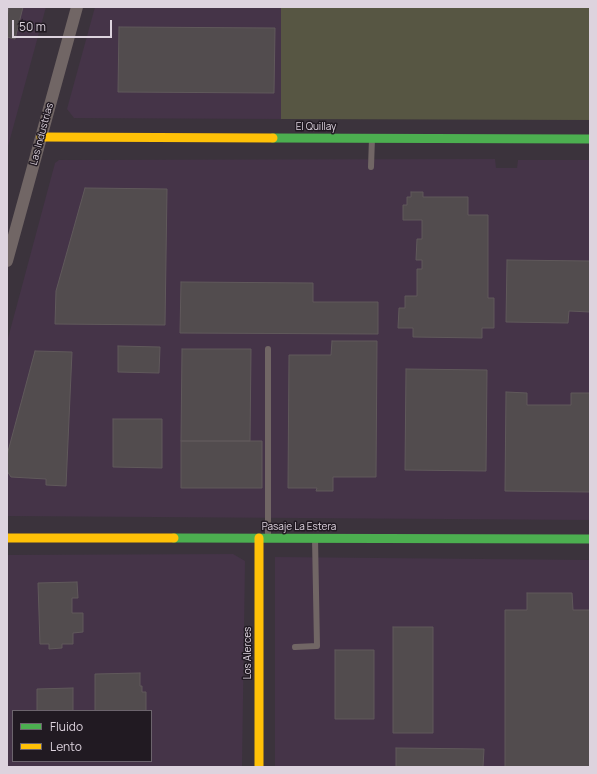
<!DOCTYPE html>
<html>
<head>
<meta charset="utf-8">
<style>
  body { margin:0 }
  #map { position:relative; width:597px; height:774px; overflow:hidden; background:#3b333c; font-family:Manrope,sans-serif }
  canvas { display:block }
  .frame { position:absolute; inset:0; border:8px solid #ddd3de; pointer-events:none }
  .legend { position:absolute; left:12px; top:710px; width:140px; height:52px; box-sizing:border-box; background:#211a22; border:1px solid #6c646d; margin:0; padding:5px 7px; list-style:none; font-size:12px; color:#ddd3de }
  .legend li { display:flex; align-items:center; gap:8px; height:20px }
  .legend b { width:20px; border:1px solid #6c646d }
  .scale { position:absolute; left:12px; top:20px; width:100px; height:18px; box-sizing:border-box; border:2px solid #ddd3de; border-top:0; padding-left:5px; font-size:12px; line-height:14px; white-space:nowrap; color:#ddd3de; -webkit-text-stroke:3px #211a22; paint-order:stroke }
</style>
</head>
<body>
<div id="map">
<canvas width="597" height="774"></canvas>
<div class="frame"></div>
<ul class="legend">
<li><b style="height:5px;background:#4caf50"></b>Fluido</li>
<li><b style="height:5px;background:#ffc107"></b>Lento</li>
</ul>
<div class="scale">50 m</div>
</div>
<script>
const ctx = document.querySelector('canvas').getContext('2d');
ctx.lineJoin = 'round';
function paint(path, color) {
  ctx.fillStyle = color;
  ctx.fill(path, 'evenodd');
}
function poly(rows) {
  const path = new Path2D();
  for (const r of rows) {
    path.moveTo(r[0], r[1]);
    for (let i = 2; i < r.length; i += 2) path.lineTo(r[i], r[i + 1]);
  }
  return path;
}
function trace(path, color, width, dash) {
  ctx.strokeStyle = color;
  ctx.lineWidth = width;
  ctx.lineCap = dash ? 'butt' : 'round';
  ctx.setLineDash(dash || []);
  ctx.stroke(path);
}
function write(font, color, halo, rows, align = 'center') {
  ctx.font = font + ' Manrope,sans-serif';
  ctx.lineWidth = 3;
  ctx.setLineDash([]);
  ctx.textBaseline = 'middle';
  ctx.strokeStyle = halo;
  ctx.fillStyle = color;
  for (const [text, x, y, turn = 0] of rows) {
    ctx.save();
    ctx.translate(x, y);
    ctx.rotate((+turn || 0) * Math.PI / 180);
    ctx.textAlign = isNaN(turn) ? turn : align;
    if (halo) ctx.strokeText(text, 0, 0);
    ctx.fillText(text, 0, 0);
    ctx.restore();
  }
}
paint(poly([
  [7,7,46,7,7,150],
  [95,7,281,7,281,119,74,118,67,109],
  [495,159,496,168,517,168,518,160,590,160,590,520,7,516,7,342,55,163,59,160],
  [233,554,245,561,242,767,7,767,7,555],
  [13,711,151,711,151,761,13,761],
  [275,557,590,560,590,767,275,767]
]), '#453448');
paint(poly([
  [281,7,590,7,590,120,281,119]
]), '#575643');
const building = poly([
  [9,7,23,7,15,39,7,37,7,16,9,7],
  [119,27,275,28,274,93,118,92,119,27],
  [85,188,167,189,165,325,55,324,56,291,85,188],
  [411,192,423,192,423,197,468,197,468,215,488,215,488,298,494,298,494,328,482,328,482,338,413,337,413,328,398,328,399,308,405,308,405,296,417,296,417,269,422,269,422,260,416,260,417,239,422,239,422,220,403,220,403,205,407,205,407,197,411,197,411,192],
  [507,260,590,261,590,312,569,311,568,323,506,322,507,260],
  [181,282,313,283,313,302,378,302,378,334,180,333,181,282],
  [332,341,377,341,376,477,333,477,333,491,316,491,317,488,288,488,289,355,331,355,332,341],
  [118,346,160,347,159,373,118,372,118,346],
  [182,349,251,349,250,441,181,441,182,349],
  [35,351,72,352,66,486,46,485,46,479,11,477,7,471,7,455,35,351],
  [406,369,487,370,486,471,405,470,406,369],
  [506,392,527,393,527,405,571,405,571,393,590,393,590,492,505,491,506,392],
  [113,419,162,419,162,468,113,467,113,419],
  [181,441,262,441,262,488,181,488,181,441],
  [77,582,78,598,72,598,72,613,83,613,83,632,73,633,73,644,62,644,62,648,49,649,49,644,40,644,38,583,77,582],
  [527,593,572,593,573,610,590,610,590,767,505,767,505,610,527,610,527,593],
  [393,627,433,627,433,733,393,733,393,627],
  [335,650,374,650,374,719,335,719,335,650],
  [140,673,140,686,142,686,142,692,146,692,146,711,95,711,95,674,140,673],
  [73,688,73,711,37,711,37,689,73,688],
  [396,748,484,749,483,767,396,767,396,748]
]);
paint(building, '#524c4e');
trace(building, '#60595b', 1);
trace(poly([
  [371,167,372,138],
  [268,538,268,349],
  [295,647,317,646,315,538]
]), '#716665', 6);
trace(poly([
  [7,261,77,7]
]), '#716665', 12);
trace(poly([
  [273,138,590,139],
  [174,538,590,539]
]), '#4caf50', 9);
trace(poly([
  [41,137,273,138],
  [7,538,174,538],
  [259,538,259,767]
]), '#ffc107', 9);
write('10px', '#ddd3de', '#211a22', [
  ["El Quillay",316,127],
  ["Las Industrias",42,134,-75],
  ["Pasaje La Estera",299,527],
  ["Los Alerces",248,653,-90]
]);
</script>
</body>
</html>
